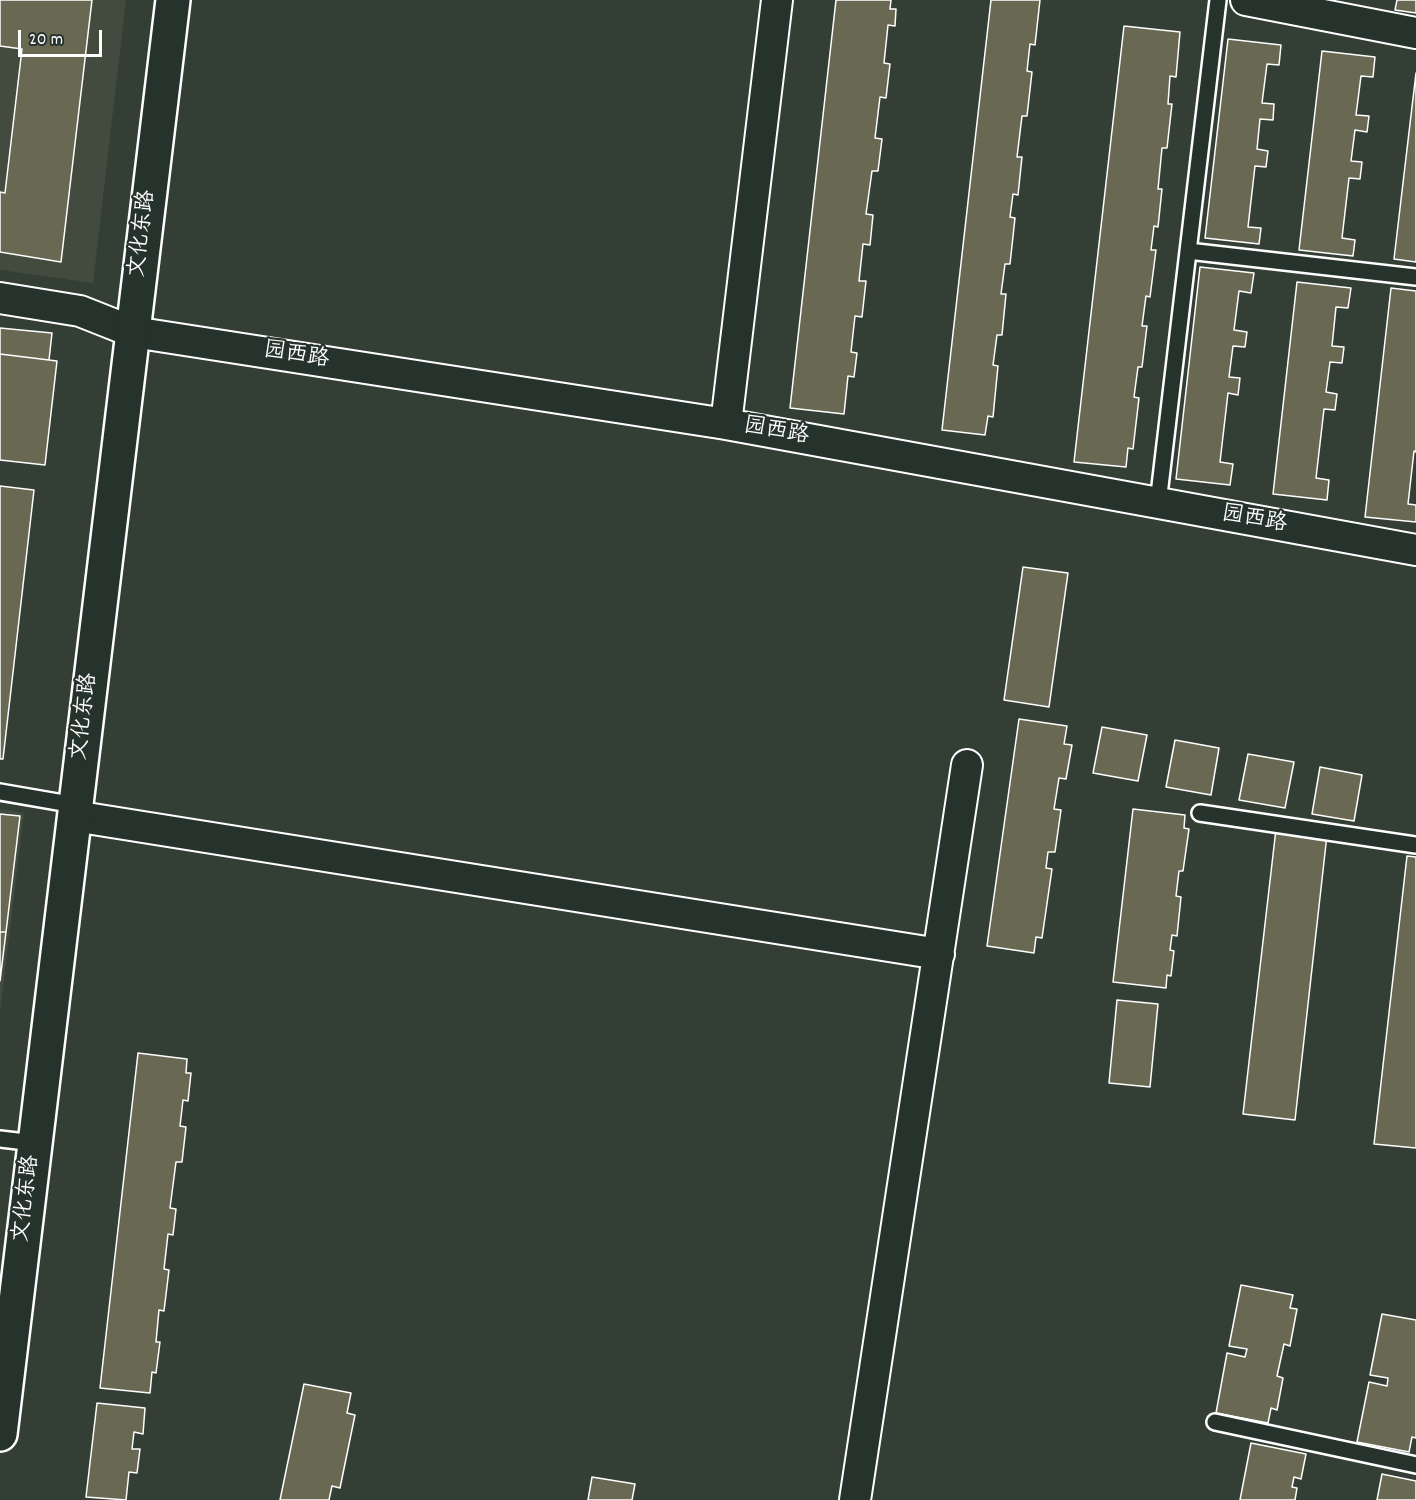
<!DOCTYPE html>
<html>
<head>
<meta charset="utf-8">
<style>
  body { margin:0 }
  #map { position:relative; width:1416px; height:1500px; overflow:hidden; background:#333e35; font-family:Dekko,sans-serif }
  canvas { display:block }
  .scale { position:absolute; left:18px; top:30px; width:84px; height:27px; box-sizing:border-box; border:3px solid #fff; border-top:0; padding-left:8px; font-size:18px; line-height:21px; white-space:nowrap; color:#fff; -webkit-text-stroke:4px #26332d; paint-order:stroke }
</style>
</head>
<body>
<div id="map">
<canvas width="1416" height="1500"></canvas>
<div class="scale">20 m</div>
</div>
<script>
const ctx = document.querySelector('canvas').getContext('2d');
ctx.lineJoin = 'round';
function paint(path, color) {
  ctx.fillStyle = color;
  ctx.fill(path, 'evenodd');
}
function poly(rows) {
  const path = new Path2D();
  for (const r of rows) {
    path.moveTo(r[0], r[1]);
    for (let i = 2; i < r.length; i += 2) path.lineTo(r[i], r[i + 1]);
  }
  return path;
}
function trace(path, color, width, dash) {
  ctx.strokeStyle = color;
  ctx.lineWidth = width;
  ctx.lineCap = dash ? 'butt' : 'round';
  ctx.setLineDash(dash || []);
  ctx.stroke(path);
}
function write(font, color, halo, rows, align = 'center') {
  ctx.font = font + ' Dekko,"LXGW WenKai TC",sans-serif';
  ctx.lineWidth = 4.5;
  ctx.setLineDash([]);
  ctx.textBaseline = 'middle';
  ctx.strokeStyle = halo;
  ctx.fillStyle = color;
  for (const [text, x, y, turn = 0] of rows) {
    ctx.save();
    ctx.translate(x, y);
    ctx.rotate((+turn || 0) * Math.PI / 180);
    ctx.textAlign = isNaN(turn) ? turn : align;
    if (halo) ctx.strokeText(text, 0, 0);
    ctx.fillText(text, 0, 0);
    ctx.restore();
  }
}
paint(poly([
  [0,0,126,0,93,283,0,270],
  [0,809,24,813,0,1012]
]), '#434b3e');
const building = poly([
  [0,0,92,0,61,262,0,252,0,192,5,193,22,49,0,46,0,0],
  [836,0,891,0,890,9,896,9,895,26,888,25,884,63,890,64,886,98,880,97,875,138,882,139,878,171,872,171,866,214,873,215,870,245,863,244,859,281,866,281,862,317,855,316,851,352,857,353,854,377,848,376,844,414,790,408,836,0],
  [991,0,1040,0,1035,45,1030,44,1027,71,1032,72,1027,116,1022,116,1017,157,1022,157,1018,195,1013,194,1010,217,1015,218,1010,264,1005,264,1001,294,1006,294,1002,335,997,335,993,365,998,366,993,417,988,416,985,435,942,430,991,0],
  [1397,0,1416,0,1416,13,1395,10,1397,0],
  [1124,26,1180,32,1176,77,1170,76,1168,104,1172,104,1167,148,1162,148,1158,189,1162,189,1158,227,1154,226,1151,250,1156,250,1150,297,1146,296,1142,326,1147,326,1142,367,1138,367,1134,397,1139,398,1133,449,1128,448,1126,467,1074,462,1124,26],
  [1228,39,1281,45,1279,65,1267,64,1262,103,1274,104,1273,120,1260,119,1257,149,1268,151,1266,167,1255,166,1248,227,1261,228,1259,244,1205,238,1228,39],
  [1322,51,1375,57,1373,77,1361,76,1356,115,1369,116,1367,132,1355,130,1351,161,1362,162,1360,179,1349,178,1342,238,1355,240,1353,256,1299,250,1322,51],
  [1416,73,1416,262,1394,259,1416,73],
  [1200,267,1254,273,1251,293,1239,291,1234,330,1247,332,1245,347,1233,346,1229,377,1240,378,1238,395,1228,393,1220,462,1233,464,1230,485,1176,479,1200,267],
  [1297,282,1351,288,1348,308,1336,307,1332,346,1344,347,1342,363,1330,362,1326,392,1337,394,1335,410,1324,409,1316,478,1329,480,1327,500,1273,494,1297,282],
  [1391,288,1416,291,1416,452,1414,451,1408,504,1416,505,1416,522,1365,517,1391,288],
  [0,328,52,333,49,360,0,354,0,357,0,328],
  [0,354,57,361,45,465,0,460,0,354],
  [0,486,34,490,3,759,0,759,0,486],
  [1023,567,1068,573,1049,707,1004,700,1023,567],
  [1019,719,1067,726,1064,744,1072,745,1066,779,1059,778,1054,809,1061,810,1055,852,1048,852,1046,868,1052,869,1042,938,1036,937,1034,953,987,946,1019,719],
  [1102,727,1147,735,1138,781,1093,773,1102,727],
  [1175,740,1219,748,1211,795,1166,787,1175,740],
  [1248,754,1294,762,1285,808,1239,800,1248,754],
  [1320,767,1362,775,1354,821,1312,814,1320,767],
  [1133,809,1185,815,1184,828,1189,829,1183,871,1179,871,1176,896,1181,897,1177,936,1172,935,1170,950,1174,951,1171,976,1167,975,1166,988,1113,982,1133,809],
  [0,814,20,816,6,932,0,932,0,814],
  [1276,829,1327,835,1295,1120,1243,1114,1276,829],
  [1407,856,1416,857,1416,1148,1374,1144,1407,856],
  [0,932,6,932,0,981,0,932],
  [1117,1000,1158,1004,1150,1087,1109,1083,1117,1000],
  [138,1053,187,1059,186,1073,191,1073,188,1101,183,1100,180,1126,186,1127,182,1162,176,1162,170,1208,176,1209,173,1235,168,1234,164,1269,169,1270,164,1311,159,1310,156,1342,160,1342,156,1373,152,1372,150,1393,100,1388,138,1053],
  [1241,1285,1293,1295,1290,1308,1297,1309,1290,1346,1284,1344,1277,1376,1283,1378,1277,1410,1271,1408,1268,1423,1216,1413,1227,1353,1245,1357,1247,1349,1229,1346,1241,1285],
  [1382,1314,1416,1320,1416,1438,1412,1437,1409,1452,1357,1442,1369,1382,1387,1386,1388,1378,1370,1375,1382,1314],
  [304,1384,351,1393,347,1413,355,1415,340,1488,332,1486,329,1500,280,1500,304,1384],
  [97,1403,145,1408,143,1434,134,1432,132,1449,140,1449,137,1473,129,1472,126,1500,86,1497,97,1403],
  [1251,1443,1306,1454,1301,1479,1294,1477,1292,1487,1297,1488,1295,1500,1240,1500,1251,1443],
  [1382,1474,1416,1481,1416,1500,1377,1500,1382,1474],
  [592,1477,635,1484,632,1500,588,1500,592,1477]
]);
paint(building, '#696853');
trace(building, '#fff', 1.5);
const service = poly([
  [1188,251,1416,277],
  [1158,503,1218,0],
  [0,792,75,805],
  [1200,813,1416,845],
  [0,1139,34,1143],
  [1215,1422,1416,1465]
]);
const minor = poly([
  [1246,0,1416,33],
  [0,298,80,311,133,332,726,424,1416,550],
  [726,424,777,0],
  [74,816,939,954],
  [855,1500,967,765]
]);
const tertiary = poly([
  [0,1434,173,0]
]);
trace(service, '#fff', 20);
trace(minor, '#fff', 34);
trace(tertiary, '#fff', 38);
trace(service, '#26332d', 15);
trace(minor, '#26332d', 30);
trace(tertiary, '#26332d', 33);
write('22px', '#fff', '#26332d', [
  ["文化东路",144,234,-83],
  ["园西路",296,357,9],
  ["园西路",776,433,10],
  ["园西路",1254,521,10],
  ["文化东路",86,717,-83],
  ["文化东路",28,1199,-83]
]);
</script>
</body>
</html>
